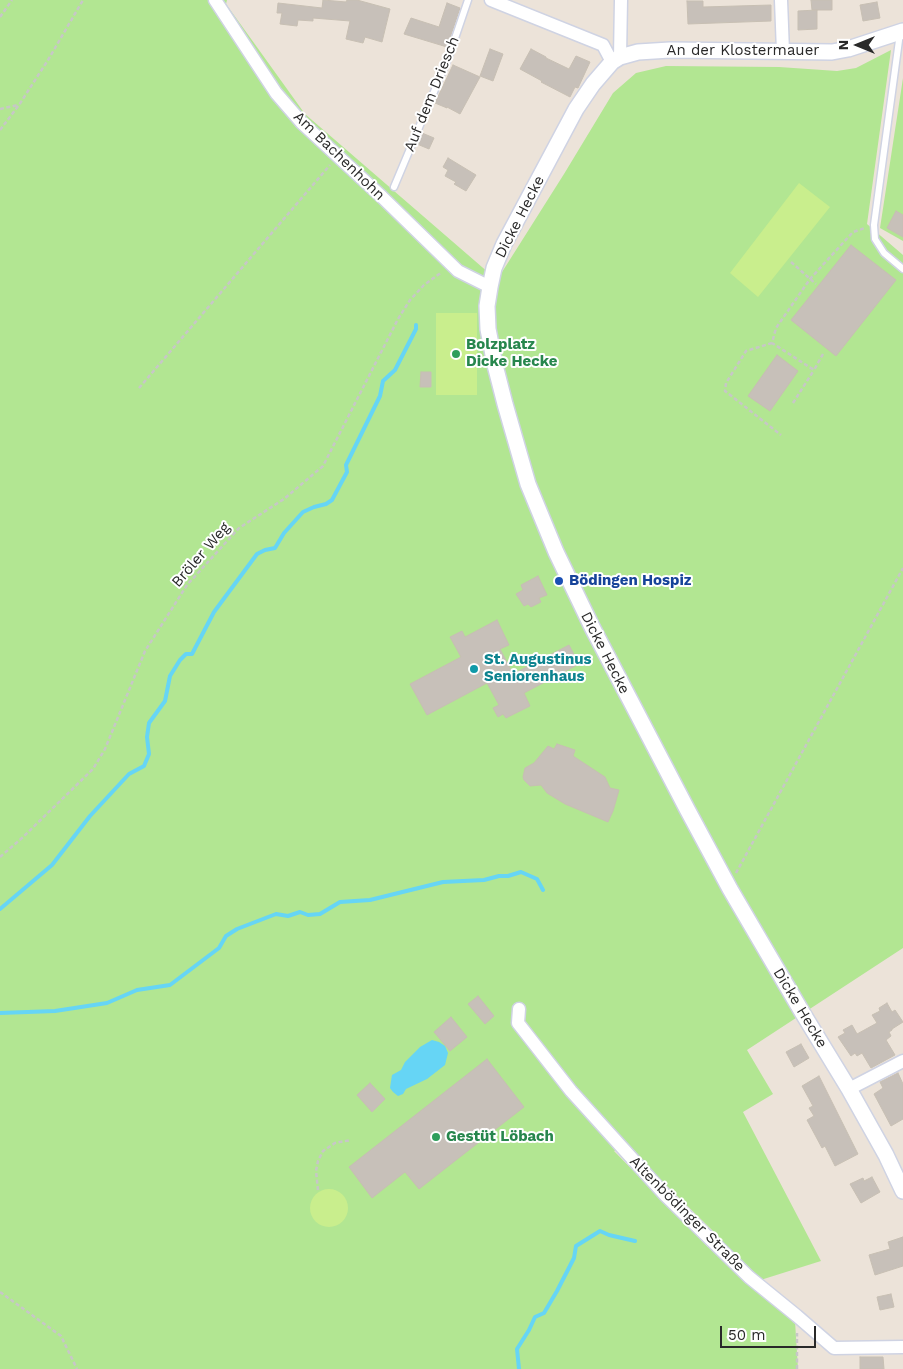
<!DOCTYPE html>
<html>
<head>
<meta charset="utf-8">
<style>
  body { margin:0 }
  #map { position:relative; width:903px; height:1369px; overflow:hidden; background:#ece3d9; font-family:"Work Sans",sans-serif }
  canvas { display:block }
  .north { position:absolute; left:833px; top:20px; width:50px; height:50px; -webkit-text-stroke:4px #fff; paint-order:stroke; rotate:270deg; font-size:14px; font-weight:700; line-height:20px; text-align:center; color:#292929 }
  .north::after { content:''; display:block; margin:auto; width:18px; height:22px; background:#292929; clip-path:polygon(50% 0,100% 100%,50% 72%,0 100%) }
  .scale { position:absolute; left:720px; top:1326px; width:96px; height:22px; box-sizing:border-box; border:2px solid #292929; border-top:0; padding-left:6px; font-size:15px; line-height:18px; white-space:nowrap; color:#292929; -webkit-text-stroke:4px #fff; paint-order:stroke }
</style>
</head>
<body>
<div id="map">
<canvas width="903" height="1369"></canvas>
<div class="north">N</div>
<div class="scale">50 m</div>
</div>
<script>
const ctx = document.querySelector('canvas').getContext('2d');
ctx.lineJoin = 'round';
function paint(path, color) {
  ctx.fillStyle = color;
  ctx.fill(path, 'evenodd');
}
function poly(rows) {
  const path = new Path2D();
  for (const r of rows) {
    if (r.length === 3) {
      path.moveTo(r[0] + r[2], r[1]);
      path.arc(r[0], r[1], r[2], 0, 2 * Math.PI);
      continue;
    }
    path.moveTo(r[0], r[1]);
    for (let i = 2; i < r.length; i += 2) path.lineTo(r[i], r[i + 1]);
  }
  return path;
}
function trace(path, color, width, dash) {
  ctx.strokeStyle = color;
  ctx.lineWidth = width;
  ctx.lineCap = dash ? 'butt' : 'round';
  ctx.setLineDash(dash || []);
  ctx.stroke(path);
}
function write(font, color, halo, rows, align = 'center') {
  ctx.font = font + ' "Work Sans",sans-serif';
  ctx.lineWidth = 4;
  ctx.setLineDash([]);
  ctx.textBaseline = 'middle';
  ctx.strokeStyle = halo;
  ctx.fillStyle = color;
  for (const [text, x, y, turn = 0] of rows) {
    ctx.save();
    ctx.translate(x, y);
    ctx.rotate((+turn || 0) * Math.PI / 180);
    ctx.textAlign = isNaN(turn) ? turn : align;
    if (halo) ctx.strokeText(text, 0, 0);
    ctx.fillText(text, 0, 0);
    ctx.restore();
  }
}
paint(poly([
  [0,0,227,0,226,4,305,114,497,280,564,174,613,93,636,73,666,66,779,67,837,71,856,68,891,50,867,224,903,255,903,948,747,1050,773,1094,743,1112,821,1261,751,1283,795,1321,798,1369,0,1369],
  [627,1147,713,1231,708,1247,614,1151],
  [903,78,903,241,880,228]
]), '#b2e692');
paint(poly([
  [799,183,830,207,758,297,730,273],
  [436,313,477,313,477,395,436,395],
  [329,1208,19]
]), '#c9ee8d');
paint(poly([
  [432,1040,439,1042,445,1046,448,1053,445,1065,427,1079,406,1089,403,1094,398,1096,393,1092,390,1088,392,1075,401,1070,405,1062,420,1047]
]), '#66d5f5');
trace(poly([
  [0,909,52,865,90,816,129,774,144,766,149,754,147,737,149,723,165,701,170,676,180,660,186,654,192,654,214,612,257,554,265,550,275,548,284,533,303,512,314,507,326,504,332,500,347,472,346,465,380,396,383,381,395,370,416,329,416,325],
  [0,1013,55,1011,107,1003,137,990,170,985,219,948,226,936,237,929,276,914,288,916,300,912,308,915,320,914,340,902,370,900,443,882,484,880,499,876,508,876,521,872,537,879,543,890],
  [519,1369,517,1349,529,1330,535,1317,544,1313,557,1291,574,1258,576,1246,600,1231,609,1235,635,1241]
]), '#66d5f5', 4);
const building = poly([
  [323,0,346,2,347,0,357,0,390,9,382,42,365,37,363,43,346,39,350,21,313,18,313,21,298,20,297,26,280,24,282,13,277,13,278,3,322,8,323,0],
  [811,0,832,0,832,10,812,10,811,0],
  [687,1,703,1,703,7,771,5,771,21,688,24,687,1],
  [877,2,880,18,863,21,860,5,877,2],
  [447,3,460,8,447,47,404,34,411,18,439,27,447,3],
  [817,10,817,29,798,30,798,11,817,10],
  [490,49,503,54,493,81,480,76,490,49],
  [531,49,546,57,546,58,569,69,576,56,590,62,578,88,575,87,570,97,541,82,542,81,520,69,531,49],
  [453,65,480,77,460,114,447,107,447,108,435,103,453,65],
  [422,133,434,138,429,149,417,144,422,133],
  [448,158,476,175,466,191,454,184,456,182,445,176,448,170,443,167,448,158],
  [896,211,903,215,903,237,887,228,896,211],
  [851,245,896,280,836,356,791,320,851,245],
  [777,355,798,371,770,411,748,396,777,355],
  [421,372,431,372,431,387,420,387,421,372],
  [538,576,547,595,539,598,541,602,531,607,528,604,524,606,516,594,523,590,521,585,538,576],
  [497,620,509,645,500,649,513,674,569,645,579,664,524,693,530,706,506,718,503,714,498,717,493,708,499,705,487,683,427,715,410,684,461,657,450,637,462,631,465,637,497,620],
  [557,744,575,750,573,756,605,777,610,788,619,790,613,811,608,822,565,804,547,793,541,785,530,786,524,780,523,777,525,768,534,763,548,746,554,749,557,744],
  [478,996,494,1016,485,1024,468,1004,478,996],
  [887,1003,892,1012,895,1010,903,1022,892,1029,892,1030,889,1032,891,1036,886,1040,895,1055,871,1068,862,1053,857,1056,855,1053,851,1056,838,1037,845,1033,843,1030,852,1025,857,1034,877,1023,872,1015,880,1011,879,1008,887,1003],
  [451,1017,467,1037,450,1051,434,1032,451,1017],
  [801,1044,809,1058,794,1067,786,1052,801,1044],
  [487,1059,524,1107,419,1189,405,1172,372,1198,349,1167,487,1059],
  [898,1073,903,1084,903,1119,891,1126,874,1094,883,1088,880,1082,898,1073],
  [819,1076,858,1154,835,1166,825,1146,822,1148,807,1120,814,1116,809,1108,813,1106,802,1086,819,1076],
  [370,1083,385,1099,372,1112,357,1095,370,1083],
  [872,1177,880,1192,861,1203,850,1184,863,1178,864,1181,872,1177],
  [903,1237,903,1266,875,1275,869,1255,890,1249,888,1242,903,1237],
  [891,1294,894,1307,880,1310,877,1297,891,1294],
  [860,1357,883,1357,884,1369,860,1369,860,1357]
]);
paint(building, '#c7c0b9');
trace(building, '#c7bfb3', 1);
const service = poly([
  [900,33,874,225,875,239,884,253,903,269],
  [394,187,449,56,468,0]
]);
const minor = poly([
  [215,0,276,93,302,123,382,197,458,271,490,287],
  [491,0,603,45,612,62],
  [781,0,783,52],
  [620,57,621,0],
  [519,1009,518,1023,571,1091,666,1196,749,1277,797,1316,834,1348,903,1347],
  [849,1089,903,1061]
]);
const tertiary = poly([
  [903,31,848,49,832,52,670,50,638,52,620,57,612,62,593,84,576,109,504,244,494,268,490,287,487,306,488,329,495,365,505,404,528,484,556,552,592,627,687,809,730,889,802,1012,849,1089,886,1155,903,1191]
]);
trace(service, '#cfd3e3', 9);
trace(minor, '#cfd3e3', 15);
trace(tertiary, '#cfd3e3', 18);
trace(poly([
  [0,17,12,0],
  [0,109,18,105],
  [0,130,19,105,48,60,83,0],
  [791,262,816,284],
  [772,343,746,351,726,383,725,391,781,435],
  [823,354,814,370,772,343,776,328,810,279,853,232,865,228],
  [139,388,330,165],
  [793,403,814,370],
  [0,857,22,838,93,769,105,749,145,651,187,585,239,528,284,499,323,466,398,319,410,300,424,285,442,272],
  [736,873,903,568],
  [318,1190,316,1171,318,1161,323,1151,335,1143,351,1140],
  [0,1292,61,1336,77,1369],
  [797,1369,797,1333]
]), '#c7c7c7', 2.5, [4, 2.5]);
trace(service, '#fff', 6);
trace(minor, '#fff', 12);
trace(tertiary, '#fff', 15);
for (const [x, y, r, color] of [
  [456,354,5,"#2e9e5b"],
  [559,581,5,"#1a4fb4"],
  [474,669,5,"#0f9aa8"],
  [436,1137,5,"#2e9e5b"]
]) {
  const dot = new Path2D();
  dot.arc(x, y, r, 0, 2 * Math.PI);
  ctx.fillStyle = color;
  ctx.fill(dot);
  trace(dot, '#fff', 2);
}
write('15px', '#292929', '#fff', [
  ["An der Klostermauer",743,51],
  ["Auf dem Driesch",432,94,-68],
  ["Am Bachenhohn",339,156,44],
  ["Dicke Hecke",520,217,-63],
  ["Bröler Weg",201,555,-49],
  ["Dicke Hecke",605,653,63],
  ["Dicke Hecke",800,1008,59],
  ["Altenbödinger Straße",687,1214,45]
]);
write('bold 15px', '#27864d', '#fff', [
  ["Bolzplatz",466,345],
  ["Dicke Hecke",466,362],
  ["Gestüt Löbach",446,1137]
], 'left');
write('bold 15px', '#164399', '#fff', [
  ["Bödingen Hospiz",569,581]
], 'left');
write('bold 15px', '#0d838f', '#fff', [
  ["St. Augustinus",484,660],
  ["Seniorenhaus",484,677]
], 'left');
</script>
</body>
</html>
